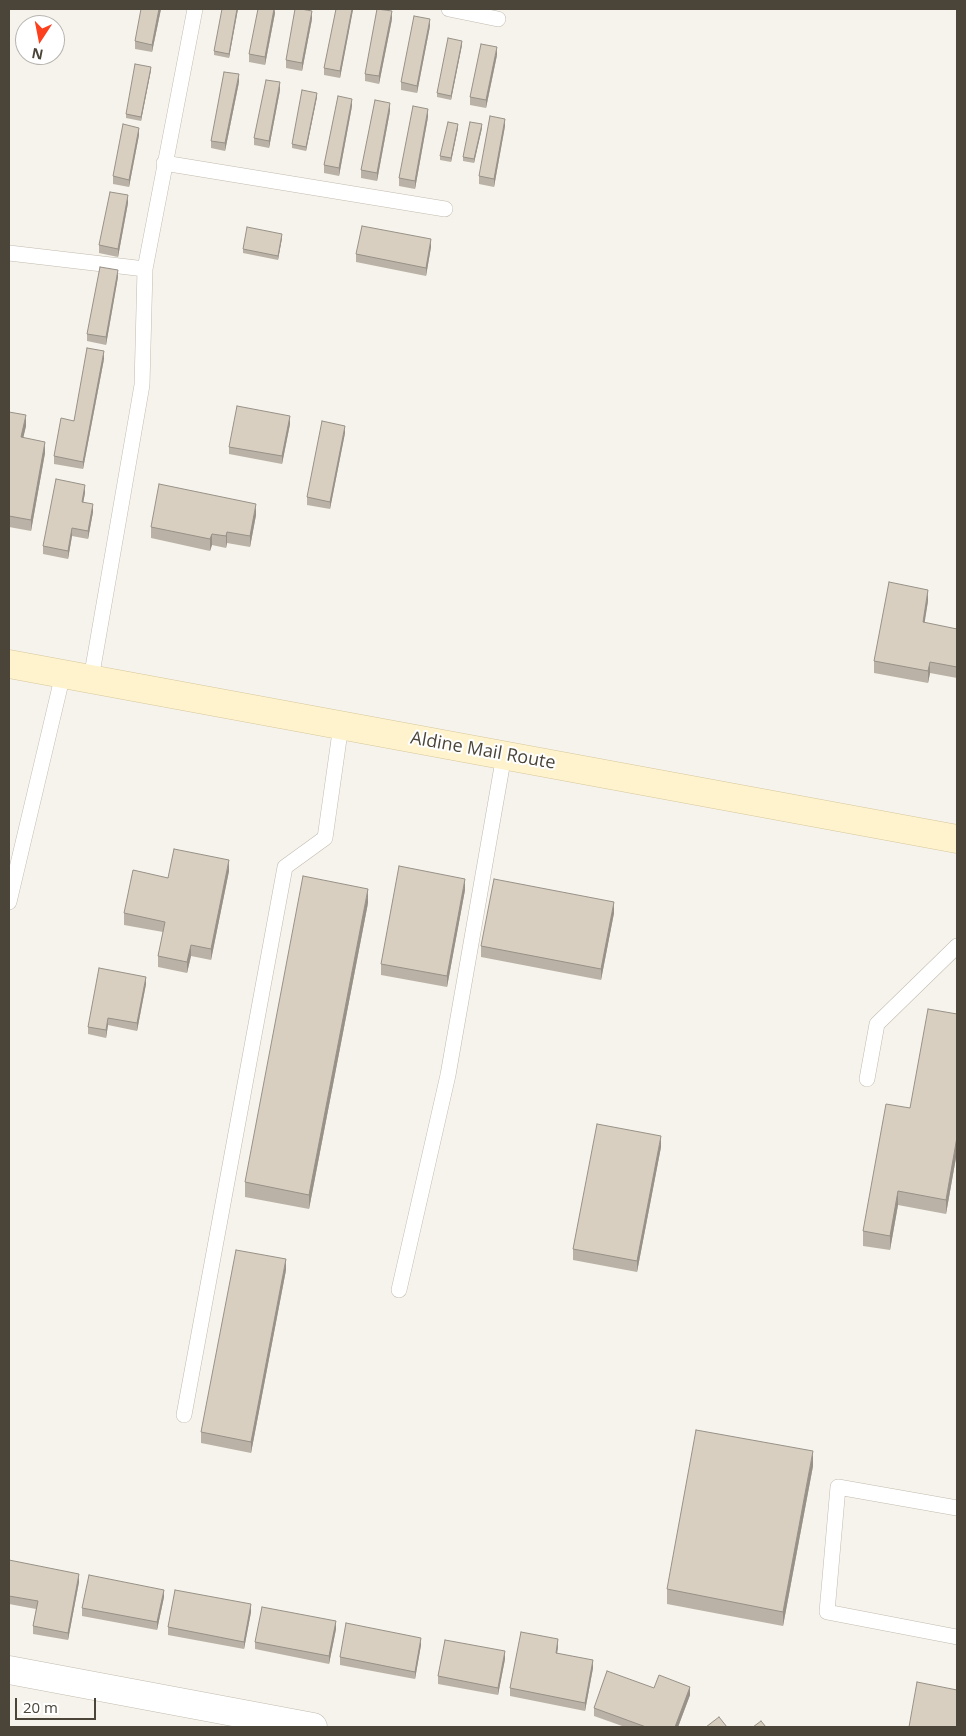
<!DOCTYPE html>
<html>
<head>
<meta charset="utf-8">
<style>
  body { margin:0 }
  #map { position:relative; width:966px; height:1736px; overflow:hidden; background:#f6f3ec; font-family:"Open Sans",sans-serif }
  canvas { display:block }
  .frame { position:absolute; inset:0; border:10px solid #4b4439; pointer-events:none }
  .north { position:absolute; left:15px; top:15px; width:50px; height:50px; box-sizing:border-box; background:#fff; border:1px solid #b7b4b0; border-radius:50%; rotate:191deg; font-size:14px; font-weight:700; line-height:20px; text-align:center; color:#4b4439 }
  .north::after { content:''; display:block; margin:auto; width:18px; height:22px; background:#fc3f1d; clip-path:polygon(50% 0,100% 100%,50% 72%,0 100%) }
  .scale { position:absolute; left:15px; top:1698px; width:81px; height:22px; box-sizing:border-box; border:2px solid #4b4439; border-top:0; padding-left:6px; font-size:15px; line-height:18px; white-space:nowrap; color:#4b4439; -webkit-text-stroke:4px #fff; paint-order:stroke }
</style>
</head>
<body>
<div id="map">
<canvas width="966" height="1736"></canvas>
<div class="frame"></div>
<div class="north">N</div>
<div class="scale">20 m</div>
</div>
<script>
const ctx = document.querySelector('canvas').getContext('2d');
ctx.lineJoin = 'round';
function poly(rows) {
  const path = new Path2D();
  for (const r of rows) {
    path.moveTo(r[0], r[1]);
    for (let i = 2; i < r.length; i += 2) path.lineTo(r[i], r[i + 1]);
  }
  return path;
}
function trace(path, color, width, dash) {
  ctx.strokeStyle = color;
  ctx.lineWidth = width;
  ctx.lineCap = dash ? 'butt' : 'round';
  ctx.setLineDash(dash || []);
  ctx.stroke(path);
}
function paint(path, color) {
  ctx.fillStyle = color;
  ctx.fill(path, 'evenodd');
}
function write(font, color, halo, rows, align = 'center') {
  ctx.font = font + ' "Open Sans",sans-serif';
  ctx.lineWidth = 4;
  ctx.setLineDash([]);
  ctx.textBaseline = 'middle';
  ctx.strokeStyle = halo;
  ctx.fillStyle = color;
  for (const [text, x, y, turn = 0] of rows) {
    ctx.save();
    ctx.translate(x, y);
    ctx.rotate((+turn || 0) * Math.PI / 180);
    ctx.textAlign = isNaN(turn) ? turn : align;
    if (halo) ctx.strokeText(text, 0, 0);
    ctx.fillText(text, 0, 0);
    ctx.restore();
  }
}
const service = poly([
  [449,9,498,19],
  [164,163,445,209],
  [9,253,145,269],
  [91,679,142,385,145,269,195,9],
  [9,902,63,674],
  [867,1079,877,1024,957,946],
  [399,1290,448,1075,504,755],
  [184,1415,285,867,325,838,341,725],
  [957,1508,838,1487,827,1612,957,1637]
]);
const minor = poly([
  [9,1670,313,1727]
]);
const secondary = poly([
  [9,664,957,839]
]);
trace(service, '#c2bbae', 16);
trace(minor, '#c2bbae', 29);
trace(secondary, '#d6c79b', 29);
trace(service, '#fff', 15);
trace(minor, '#fff', 28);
trace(secondary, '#fff3cd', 28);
paint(poly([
  [161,9,152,52,135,49,135,41],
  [238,9,229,58,214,55,214,51],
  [275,9,275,13,265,65,249,62,249,54],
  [353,9,340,78,324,75,324,68],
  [312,19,302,71,286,68,286,60],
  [392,19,379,84,365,81,365,74],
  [430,26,417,93,401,90,401,82],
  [462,45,451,100,437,97,437,93],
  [497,55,486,108,470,105,470,97],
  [151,70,141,121,126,118,126,114],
  [239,82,225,151,211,148,211,141],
  [280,90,269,148,254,145,254,138],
  [317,97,306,151,292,148,292,144],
  [352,106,339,176,324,173,324,165],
  [390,111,377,181,361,178,361,170],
  [428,117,415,189,399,186,399,178],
  [505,126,494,187,479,184,479,176],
  [458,128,451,162,440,160,440,156],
  [482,128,474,163,463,161,463,157],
  [139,135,129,187,113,184,113,176],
  [128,203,118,257,99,253,99,245],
  [282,238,278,260,243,253,243,249],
  [431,247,426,276,356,262,356,254],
  [118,277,106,345,87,341,87,334],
  [104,359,83,469,54,464,54,456,74,421],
  [9,412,26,426,23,437,45,453,31,531,9,527],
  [290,424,282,464,229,454,229,447],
  [345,433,330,509,307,505,307,497],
  [85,493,83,502,93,512,88,539,72,536,68,559,43,554,43,546],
  [256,515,250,547,227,543,226,548,212,545,210,551,151,538,151,527],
  [928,601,924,623,957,629,957,678,930,673,928,683,874,673,874,661],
  [229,871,211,960,191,956,187,973,158,967,158,956,163,932,124,925,124,913,168,878],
  [465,890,447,987,381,975,381,964],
  [368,903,309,1209,245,1197,245,1182],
  [614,913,601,980,481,957,481,946],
  [146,984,137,1031,108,1025,106,1038,88,1034,88,1027],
  [957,1014,957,1152,946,1214,898,1205,890,1250,863,1246,863,1231,910,1108],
  [661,1147,637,1272,573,1260,573,1249],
  [286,1270,251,1453,201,1443,201,1432],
  [813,1466,783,1626,667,1604,667,1589],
  [9,1560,79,1582,68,1640,33,1634,33,1626,36,1609,9,1604],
  [164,1597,157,1630,82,1616,82,1608],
  [251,1612,244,1649,168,1635,168,1627],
  [336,1629,329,1664,255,1649,255,1642],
  [421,1645,415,1679,340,1665,340,1657],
  [558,1647,557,1653,593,1668,585,1711,510,1696,510,1688],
  [505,1659,498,1695,438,1684,438,1676],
  [654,1688,690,1695,678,1727,625,1727,594,1716,594,1708]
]), '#bab2a6');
paint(poly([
  [159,9,161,9,152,52,152,45],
  [237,9,238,9,229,58,229,54],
  [274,9,275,13,265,65,265,57],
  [352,9,353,9,353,10,340,78,340,71],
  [312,11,312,19,302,71,302,63],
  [392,11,392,19,379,84,379,76],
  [430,19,430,26,417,93,417,86],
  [462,41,462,45,451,100,451,96],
  [497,47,497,55,486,108,486,100],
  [151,67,151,70,141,121,141,117],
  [239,74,239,82,225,151,225,143],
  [280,82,280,90,269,148,269,141],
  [317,93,317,97,306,151,306,147],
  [352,99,352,106,339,176,339,168],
  [390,103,390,111,377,181,377,173],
  [428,109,428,117,415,189,415,181],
  [505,119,505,126,494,187,494,179],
  [458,124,458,128,451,162,451,158],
  [482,124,482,128,474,163,474,159],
  [139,128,139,135,129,187,129,180],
  [128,195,128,203,118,257,118,249],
  [282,234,282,238,278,260,278,256],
  [431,239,431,247,426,276,426,268],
  [118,270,118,277,106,345,106,337],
  [104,351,104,359,83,469,83,462],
  [26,415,26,426,21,448,21,437],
  [290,416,290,424,282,464,282,456],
  [345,426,345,433,330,509,330,502],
  [45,442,45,453,31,531,31,520],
  [85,485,85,493,82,509,82,502],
  [93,504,93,512,88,539,88,531],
  [256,504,256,515,250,547,250,536],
  [72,528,72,536,68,559,68,551],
  [227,532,227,543,226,548,226,536],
  [212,534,212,545,210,551,210,539],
  [928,590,928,601,923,633,923,622],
  [930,662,930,673,928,683,928,671],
  [229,860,229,871,211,960,211,949],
  [465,879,465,890,447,987,447,976],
  [368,889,368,903,309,1209,309,1195],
  [614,902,614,913,601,980,601,969],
  [191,945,191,956,187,973,187,962],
  [146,977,146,984,137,1031,137,1023],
  [108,1018,108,1025,106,1038,106,1030],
  [661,1136,661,1147,637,1272,637,1261],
  [957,1137,957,1152,946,1214,946,1200],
  [898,1191,898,1205,890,1250,890,1236],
  [286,1259,286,1270,251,1453,251,1442],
  [813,1451,813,1466,783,1626,783,1612],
  [79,1574,79,1582,68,1640,68,1633],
  [164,1590,164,1597,157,1630,157,1622],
  [251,1604,251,1612,244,1649,244,1642],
  [336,1621,336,1629,329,1664,329,1656],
  [421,1638,421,1645,415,1679,415,1672],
  [558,1639,558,1647,556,1661,556,1653],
  [505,1651,505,1659,498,1695,498,1688],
  [593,1660,593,1668,585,1711,585,1703],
  [690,1687,690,1695,678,1727,675,1727]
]), '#979187');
const building = poly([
  [141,9,159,9,152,45,135,41,141,9],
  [222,9,237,9,229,54,214,51,222,9],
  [258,9,274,9,265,57,249,54,258,9],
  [295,9,301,9,312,11,302,63,286,60,295,9],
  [336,9,352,9,340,71,324,68,336,9],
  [377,9,392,11,379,76,365,74,377,9],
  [414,16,430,19,417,86,401,82,414,16],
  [448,38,462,41,451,96,437,93,448,38],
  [481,44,497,47,486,100,470,97,481,44],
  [135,64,151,67,141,117,126,114,135,64],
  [224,72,239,74,225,143,211,141,224,72],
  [266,80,280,82,269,141,254,138,266,80],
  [302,90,317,93,306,147,292,144,302,90],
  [338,96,352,99,339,168,324,165,338,96],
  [375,100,390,103,377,173,361,170,375,100],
  [413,106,428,109,415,181,399,178,413,106],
  [490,116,505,119,494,179,479,176,490,116],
  [448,122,458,124,451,158,440,156,448,122],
  [470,122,482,124,474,159,463,157,470,122],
  [123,124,139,128,129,180,113,176,123,124],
  [110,192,128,195,118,249,99,245,110,192],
  [362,226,431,239,426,268,356,254,362,226],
  [247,227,282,234,278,256,243,249,247,227],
  [100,267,118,270,106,337,87,334,100,267],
  [87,348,104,351,83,462,54,456,61,418,74,421,87,348],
  [237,406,290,416,282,456,229,447,237,406],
  [9,412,26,415,21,437,45,442,31,520,9,516,9,412],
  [322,421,345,426,330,502,307,497,322,421],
  [56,479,85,485,82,502,93,504,88,531,72,528,68,551,43,546,56,479],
  [159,484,256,504,250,536,227,532,226,536,212,534,210,539,151,527,159,484],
  [889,582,928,590,923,622,957,629,957,667,930,662,928,671,874,661,889,582],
  [174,849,229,860,211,949,191,945,187,962,158,956,165,922,124,913,133,870,168,878,174,849],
  [399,866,465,879,447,976,381,964,399,866],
  [303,876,368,889,309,1195,245,1182,303,876],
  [494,879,614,902,601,969,481,946,494,879],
  [99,968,146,977,137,1023,108,1018,106,1030,88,1027,99,968],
  [928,1009,957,1014,957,1137,946,1200,898,1191,890,1236,863,1231,886,1104,910,1108,928,1009],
  [597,1124,661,1136,637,1261,573,1249,597,1124],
  [236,1250,286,1259,251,1442,201,1432,236,1250],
  [696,1430,813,1451,783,1612,667,1589,696,1430],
  [9,1560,79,1574,68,1633,33,1626,38,1601,9,1596,9,1560],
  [89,1575,164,1590,157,1622,82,1608,89,1575],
  [175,1590,251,1604,244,1642,168,1627,175,1590],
  [262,1607,336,1621,329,1656,255,1642,262,1607],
  [346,1623,421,1638,415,1672,340,1657,346,1623],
  [521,1632,558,1639,556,1653,593,1660,585,1703,510,1688,521,1632],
  [445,1640,505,1651,498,1688,438,1676,445,1640],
  [607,1671,654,1688,659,1675,690,1687,675,1727,646,1727,594,1708,607,1671],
  [917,1682,957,1690,957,1727,909,1727,917,1682],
  [719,1717,727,1727,706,1727,719,1717],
  [761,1721,766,1727,753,1727,761,1721]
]);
paint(building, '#d8cfc1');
trace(building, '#979187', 1);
write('18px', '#4b4439', '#fff', [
  ["Aldine Mail Route",483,751,10]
]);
</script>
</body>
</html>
